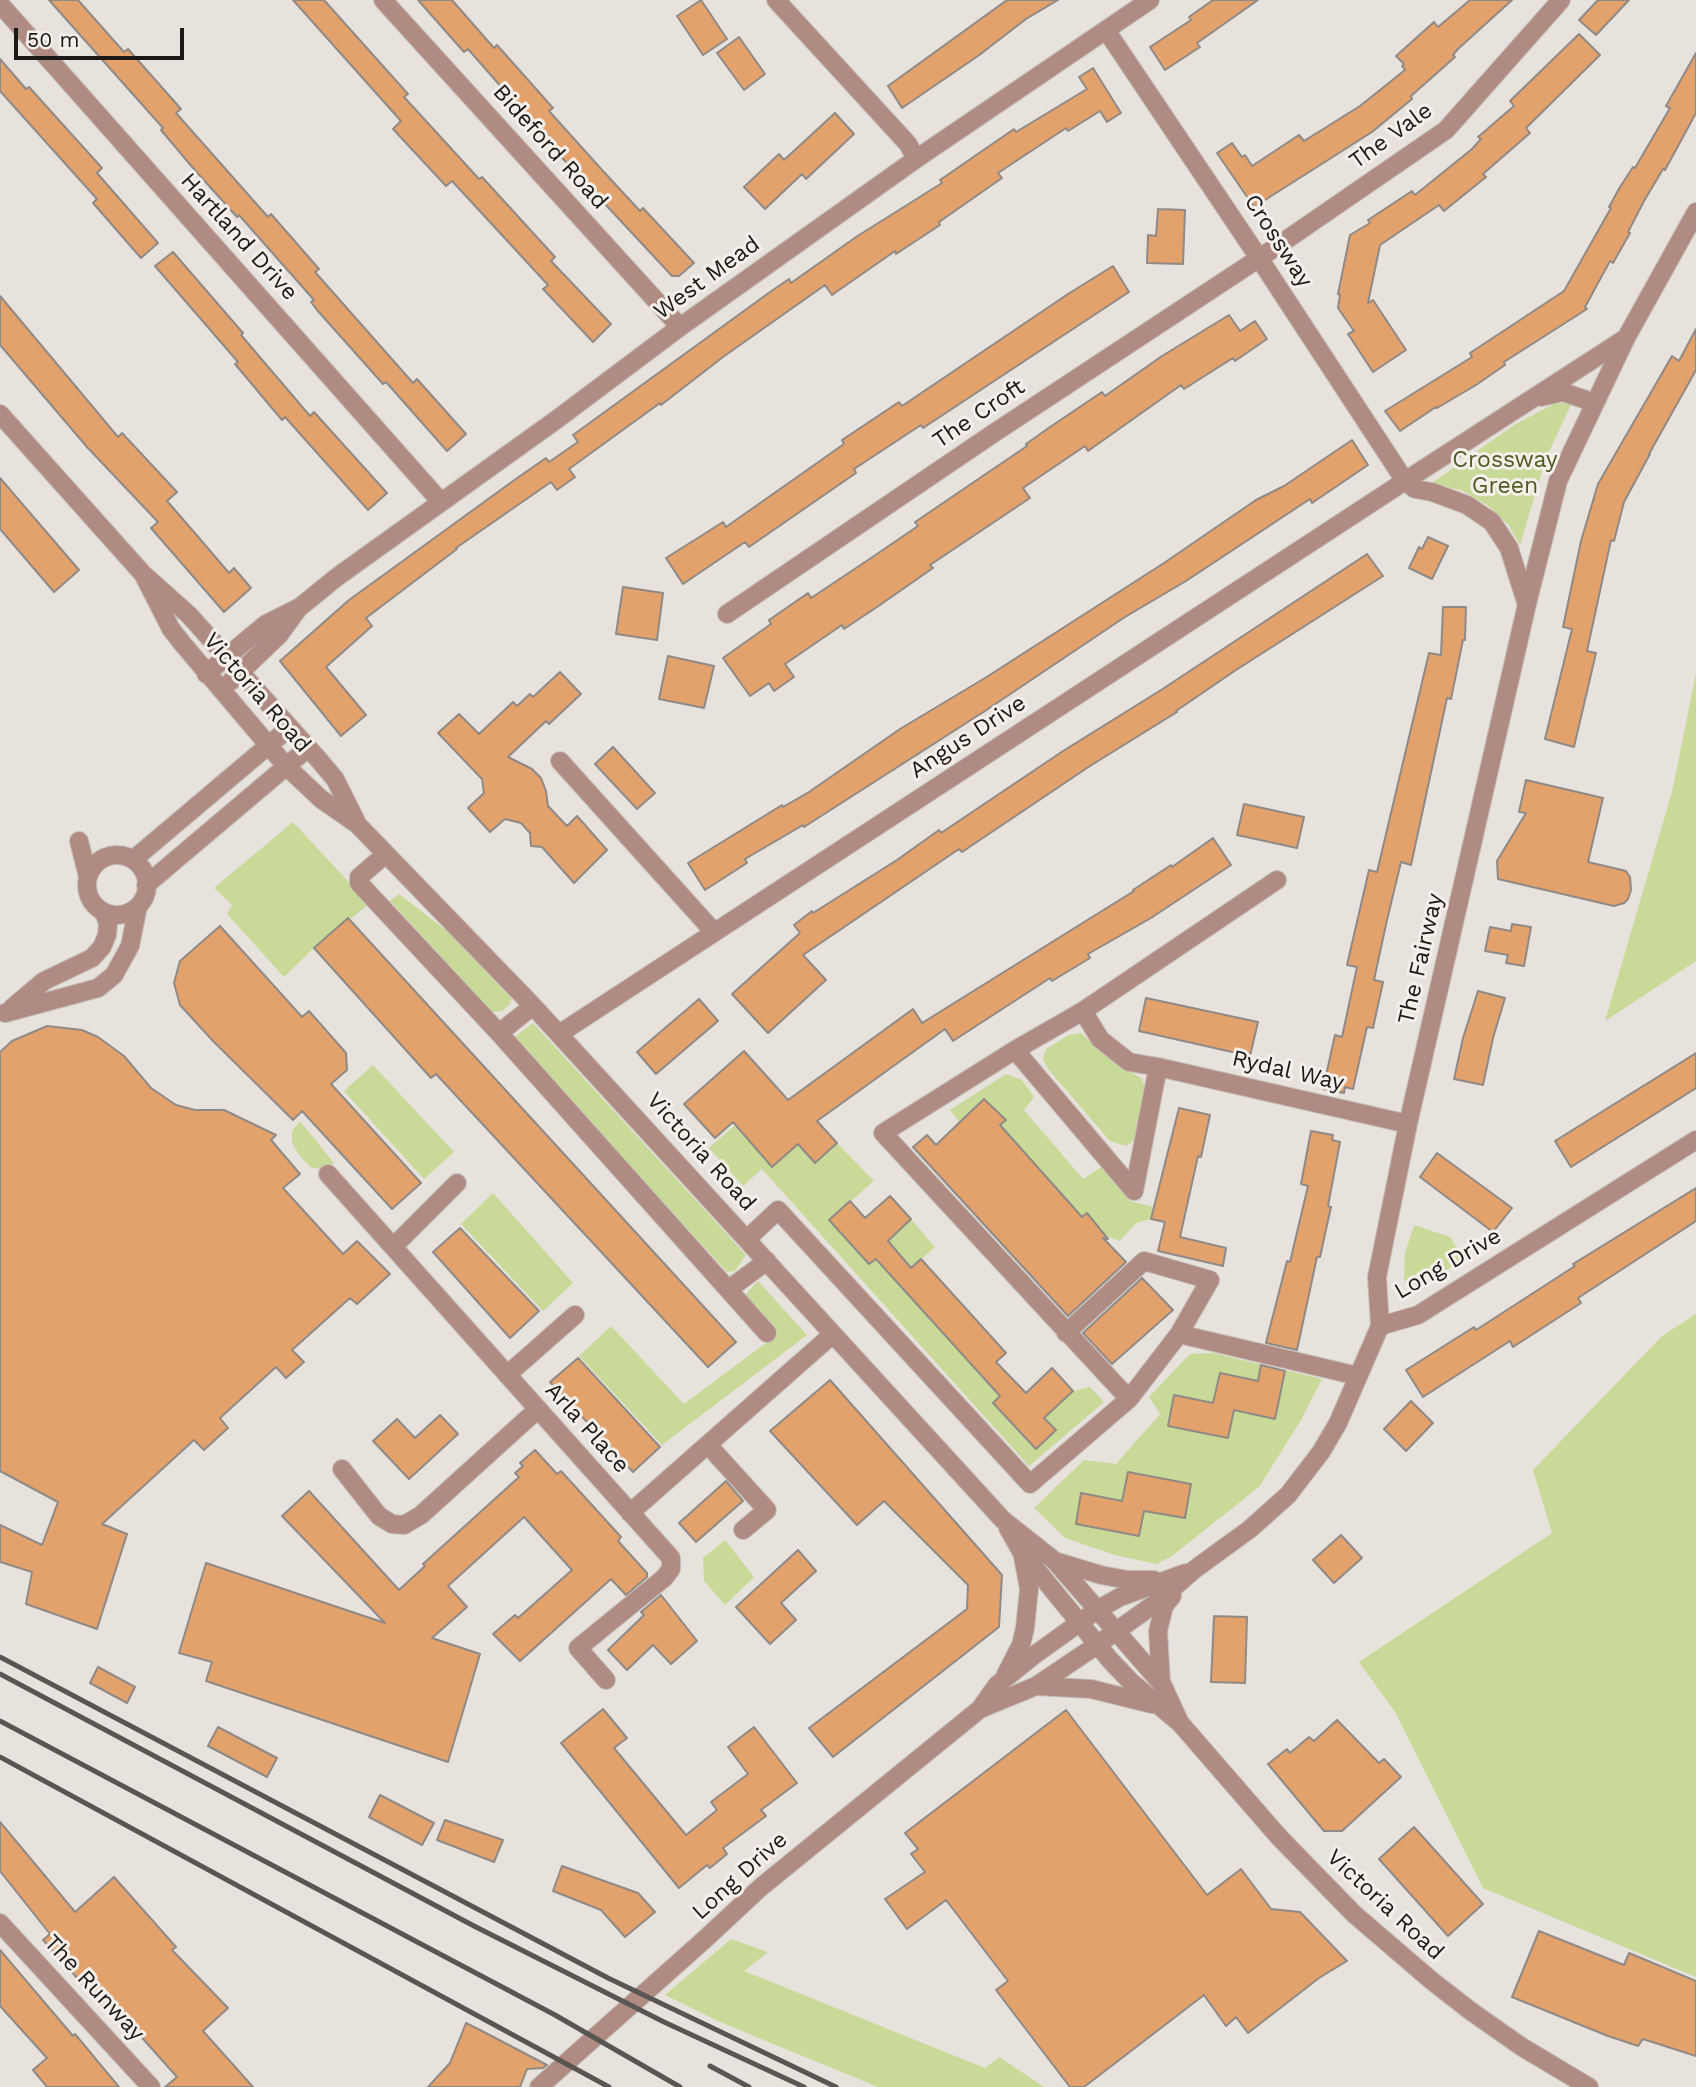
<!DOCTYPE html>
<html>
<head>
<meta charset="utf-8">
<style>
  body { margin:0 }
  #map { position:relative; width:1696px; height:2087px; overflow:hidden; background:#e8e2dd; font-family:"Work Sans",sans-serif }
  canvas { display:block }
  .scale { position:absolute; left:14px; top:28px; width:170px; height:32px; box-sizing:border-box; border:4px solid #1b1917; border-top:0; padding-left:9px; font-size:21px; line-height:24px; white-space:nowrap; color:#1b1917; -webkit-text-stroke:5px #f5efea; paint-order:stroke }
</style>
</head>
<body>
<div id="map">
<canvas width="1696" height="2087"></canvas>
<div class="scale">50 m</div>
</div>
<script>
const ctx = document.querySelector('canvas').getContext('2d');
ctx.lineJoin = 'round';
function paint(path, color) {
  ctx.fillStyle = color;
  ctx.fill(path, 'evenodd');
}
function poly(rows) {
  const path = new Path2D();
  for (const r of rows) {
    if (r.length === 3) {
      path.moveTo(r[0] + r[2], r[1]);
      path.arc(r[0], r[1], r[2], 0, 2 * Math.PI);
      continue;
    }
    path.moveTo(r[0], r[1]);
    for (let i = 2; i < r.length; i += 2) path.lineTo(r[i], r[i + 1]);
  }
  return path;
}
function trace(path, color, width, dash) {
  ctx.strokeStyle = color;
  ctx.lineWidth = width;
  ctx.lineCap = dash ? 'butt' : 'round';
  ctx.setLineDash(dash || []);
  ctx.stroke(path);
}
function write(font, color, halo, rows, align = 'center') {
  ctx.font = font + ' "Work Sans",sans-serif';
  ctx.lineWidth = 6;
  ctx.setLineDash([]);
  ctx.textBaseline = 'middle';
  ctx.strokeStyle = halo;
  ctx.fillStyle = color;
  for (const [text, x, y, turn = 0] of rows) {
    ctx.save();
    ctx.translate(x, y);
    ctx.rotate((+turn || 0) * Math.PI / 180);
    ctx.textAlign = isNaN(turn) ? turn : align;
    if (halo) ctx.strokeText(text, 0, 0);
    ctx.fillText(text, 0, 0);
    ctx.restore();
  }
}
paint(poly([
  [1564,403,1571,405,1546,458,1520,545,1508,524,1487,505,1463,491,1432,483,1514,425,1554,404],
  [1696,673,1696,961,1605,1021,1672,792],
  [293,822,369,904,314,948,284,977,227,914,232,905,214,888],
  [399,894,452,935,512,999,510,1004,502,1011,492,1012,390,901],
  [533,1023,746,1255,735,1271,727,1272,513,1038],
  [1081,1033,1113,1062,1141,1078,1146,1089,1135,1140,1126,1146,1110,1141,1048,1069,1043,1059,1046,1049,1069,1035],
  [373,1065,454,1152,424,1179,344,1091],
  [1006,1074,1022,1080,1034,1097,1024,1110,1083,1179,1102,1167,1130,1201,1154,1207,1151,1219,1136,1223,1120,1241,1106,1236,1087,1213,1082,1217,1000,1125,1006,1120,985,1099,960,1123,950,1110],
  [300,1121,334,1163,321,1169,310,1167,299,1155,292,1142,292,1131],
  [735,1125,772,1167,798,1144,815,1163,837,1143,874,1181,829,1220,870,1264,891,1245,888,1241,911,1219,935,1247,897,1281,1003,1393,993,1403,1035,1448,1055,1430,1044,1418,1073,1391,1090,1387,1104,1402,1029,1466,762,1169,743,1186,709,1148],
  [493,1193,573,1283,543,1311,461,1224],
  [1414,1225,1450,1237,1464,1259,1425,1283,1408,1285,1404,1279,1405,1253],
  [758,1281,807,1335,662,1445,579,1356,611,1326,684,1404,778,1334,744,1296],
  [1696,1314,1696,1977,1483,1888,1395,1712,1359,1662,1552,1533,1533,1470,1662,1336],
  [1213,1353,1322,1379,1301,1420,1259,1487,1172,1556,1156,1564,1115,1555,1065,1538,1034,1508,1084,1460,1116,1464,1160,1414,1149,1397,1190,1354],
  [1175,1395,1213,1403,1275,1419,1234,1410,1228,1438,1168,1425],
  [1128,1472,1191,1484,1185,1518,1144,1511,1139,1536,1076,1524,1081,1493,1122,1501],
  [725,1540,754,1577,725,1605,704,1581,703,1558],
  [731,1939,768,1952,744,1971,985,2068,999,2057,1044,2087,878,2087,720,2022,665,1995]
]), '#c9d997');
const building = poly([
  [49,0,78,0,124,52,128,49,181,109,176,113,268,217,271,214,319,269,315,272,413,383,417,379,466,434,447,451,386,382,383,384,317,310,311,302,314,300,239,215,237,217,193,168,161,130,163,128,49,0],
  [293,0,324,0,408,94,404,97,479,179,482,177,555,257,551,261,611,324,593,342,543,289,548,285,452,181,446,186,393,129,401,121,293,0],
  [418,0,452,0,494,48,497,45,553,108,549,111,603,171,640,211,643,208,694,263,679,276,672,276,538,132,539,130,468,49,464,52,418,0],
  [701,0,727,39,703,55,677,16,701,0],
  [1007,0,1058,0,1026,19,978,56,902,108,888,86,1007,0],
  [1213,0,1258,0,1197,43,1200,47,1165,70,1150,47,1191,20,1189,17,1213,0],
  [1470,0,1512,0,1458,49,1453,55,1455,57,1411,96,1412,99,1372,132,1254,207,1217,153,1232,143,1242,157,1245,155,1252,166,1299,135,1304,141,1360,106,1405,70,1402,66,1404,64,1396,56,1434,22,1438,27,1470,0],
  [1598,0,1629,0,1596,35,1579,20,1598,0],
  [1579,34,1600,55,1526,128,1530,133,1483,174,1486,177,1444,211,1439,205,1380,245,1368,303,1373,300,1406,350,1373,372,1348,334,1354,331,1338,308,1340,295,1338,294,1350,235,1370,223,1368,220,1412,191,1415,195,1472,149,1481,139,1478,137,1514,106,1510,101,1579,34],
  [739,37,765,74,744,90,717,53,739,37],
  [1696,53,1696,113,1665,170,1663,169,1644,201,1628,232,1630,233,1613,263,1610,261,1585,307,1587,309,1504,362,1505,365,1476,385,1437,408,1436,407,1400,431,1385,411,1472,357,1470,353,1564,291,1611,208,1609,207,1620,187,1633,167,1635,168,1670,108,1666,106,1696,53],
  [0,59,26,89,29,87,102,168,97,173,158,243,141,258,93,203,97,199,0,91,0,59],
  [1093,68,1121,113,1107,122,1100,111,1068,131,1066,128,998,173,1002,178,939,222,940,225,896,254,895,251,832,295,825,285,723,357,661,405,660,403,569,469,575,477,557,490,551,482,456,548,457,549,366,618,372,626,326,667,366,715,341,736,280,661,349,600,513,481,546,458,549,462,578,442,573,435,770,292,789,279,791,283,856,237,942,183,940,180,1014,129,1016,132,1087,89,1079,77,1093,68],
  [835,113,854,134,806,179,802,174,765,209,744,187,779,154,784,160,835,113],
  [1158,209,1185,210,1183,264,1147,263,1148,235,1156,236,1158,209],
  [173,252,243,333,241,335,310,416,314,412,387,493,368,510,285,417,282,420,235,364,238,362,155,266,173,252],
  [1113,266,1129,292,923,428,921,425,854,469,856,473,749,547,745,542,683,584,666,558,723,522,726,527,844,444,842,440,899,402,902,406,1068,294,1113,266],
  [0,296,118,437,122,433,177,492,167,501,200,539,229,573,234,568,251,588,224,612,151,528,158,522,87,447,0,345,0,296],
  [1229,315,1240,331,1255,321,1267,339,1235,361,1233,358,1184,389,1181,385,1088,451,1085,446,1023,488,1030,498,930,565,933,568,877,607,844,629,842,625,785,664,794,677,774,691,769,683,750,696,723,658,771,624,769,620,808,593,811,598,874,556,918,526,915,522,1027,446,1026,444,1050,427,1102,392,1105,396,1162,356,1229,315],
  [1696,329,1696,370,1649,454,1650,454,1624,502,1614,541,1611,540,1587,651,1596,653,1574,747,1545,739,1572,629,1563,627,1581,541,1598,484,1672,356,1679,361,1696,329],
  [1352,440,1368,465,1312,503,1310,499,1186,581,1125,617,985,711,804,827,803,825,745,859,747,863,705,890,688,863,782,805,783,807,809,792,900,729,985,678,1164,563,1256,500,1284,486,1352,440],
  [0,478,79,570,54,592,0,529,0,478],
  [1428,537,1448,546,1432,579,1409,568,1419,547,1422,549,1428,537],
  [1367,554,1383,576,1236,670,1176,711,1177,712,1090,766,962,852,959,849,803,955,826,980,768,1033,732,994,800,933,794,925,812,911,813,913,897,860,939,830,941,833,1063,751,1161,690,1367,554],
  [623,587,663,593,657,640,616,634,623,587],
  [1443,607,1466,607,1465,640,1463,640,1451,699,1447,698,1411,865,1401,862,1387,920,1374,980,1383,982,1373,1028,1367,1027,1353,1089,1345,1087,1344,1093,1323,1089,1335,1035,1342,1037,1357,967,1347,965,1369,870,1377,872,1429,653,1441,655,1443,607],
  [668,656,714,666,704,708,659,699,668,656],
  [560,672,581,694,549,724,546,721,508,757,532,769,541,778,546,791,548,806,567,826,577,816,607,850,574,883,542,847,531,846,530,833,521,823,505,819,490,832,468,808,484,793,482,779,438,733,459,714,479,734,513,702,517,706,530,694,533,697,560,672],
  [613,747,655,793,637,809,595,764,613,747],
  [1526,780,1603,798,1588,862,1626,871,1630,877,1631,890,1628,899,1624,903,1614,906,1498,879,1497,861,1526,813,1519,812,1526,780],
  [1244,804,1304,817,1297,848,1237,835,1244,804],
  [1213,838,1231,865,1151,918,1088,954,1090,958,1052,981,1050,978,953,1041,945,1029,817,1121,837,1143,815,1163,798,1144,772,1167,733,1122,715,1138,684,1104,744,1051,788,1100,913,1009,922,1023,1134,891,1133,890,1171,865,1172,867,1213,838],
  [348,918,736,1342,708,1367,436,1074,431,1078,314,948,348,918],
  [1512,924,1531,927,1524,966,1506,963,1508,955,1485,951,1490,927,1511,931,1512,924],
  [220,926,302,1017,309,1011,346,1053,347,1070,331,1084,421,1183,392,1209,302,1111,293,1120,213,1041,180,1005,174,983,180,961,220,926],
  [1478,991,1505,998,1493,1038,1483,1085,1454,1079,1463,1038,1478,991],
  [1146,998,1258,1022,1250,1056,1139,1031,1146,998],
  [699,999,718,1021,656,1074,637,1052,699,999],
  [47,1026,82,1030,98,1037,124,1056,151,1088,176,1105,195,1110,224,1110,276,1135,271,1140,300,1174,283,1188,343,1254,357,1241,390,1274,357,1304,350,1298,292,1350,304,1362,286,1378,276,1367,220,1418,228,1428,204,1450,194,1440,102,1524,127,1534,97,1629,26,1604,32,1572,0,1562,0,1525,42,1545,58,1502,0,1471,0,1052,12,1041,47,1026],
  [1696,1053,1696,1088,1571,1167,1555,1141,1696,1053],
  [984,1099,1006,1120,1000,1125,1082,1217,1087,1213,1108,1239,1103,1238,1126,1262,1068,1316,913,1147,927,1135,936,1145,984,1099],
  [1179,1108,1210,1115,1201,1157,1198,1156,1180,1237,1226,1248,1223,1266,1158,1251,1165,1222,1151,1219,1179,1108],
  [1311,1131,1333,1135,1332,1140,1340,1142,1328,1206,1331,1207,1320,1257,1317,1257,1297,1350,1266,1343,1287,1261,1290,1262,1308,1186,1301,1184,1311,1131],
  [1437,1153,1512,1208,1493,1232,1420,1177,1437,1153],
  [1696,1188,1696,1221,1578,1298,1581,1303,1513,1347,1510,1341,1423,1397,1406,1370,1474,1327,1476,1330,1575,1266,1573,1264,1696,1188],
  [890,1196,911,1219,888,1241,911,1268,921,1259,1006,1353,996,1362,1026,1393,1052,1368,1073,1391,1044,1418,1056,1430,1036,1449,993,1403,1000,1396,876,1259,869,1264,829,1220,850,1201,865,1218,890,1196],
  [460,1228,539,1311,510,1338,433,1252,460,1228],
  [1142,1278,1173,1310,1112,1364,1083,1333,1142,1278],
  [578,1358,660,1447,633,1472,550,1382,578,1358],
  [1261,1365,1285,1371,1275,1419,1234,1410,1228,1438,1168,1426,1174,1395,1213,1403,1220,1373,1258,1381,1261,1365],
  [830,1380,1002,1575,999,1627,833,1757,809,1728,967,1609,968,1585,884,1501,857,1525,770,1431,830,1380],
  [1411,1401,1433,1423,1406,1451,1384,1429,1411,1401],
  [440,1415,458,1434,409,1479,373,1441,397,1419,415,1438,440,1415],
  [535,1450,557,1474,561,1471,621,1537,618,1541,647,1573,647,1577,626,1595,611,1579,520,1661,493,1634,515,1615,518,1618,572,1570,524,1517,448,1586,467,1607,432,1638,480,1654,448,1762,206,1681,212,1662,179,1653,206,1563,385,1623,282,1516,309,1491,399,1590,425,1566,423,1564,519,1477,515,1473,523,1466,520,1463,535,1450],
  [1128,1472,1191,1484,1185,1518,1144,1511,1139,1536,1076,1524,1081,1493,1122,1501,1128,1472],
  [726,1481,743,1501,696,1542,679,1523,726,1481],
  [1341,1535,1362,1558,1334,1583,1313,1560,1341,1535],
  [798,1550,816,1571,781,1603,796,1620,770,1644,736,1607,798,1550],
  [661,1595,697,1641,671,1664,653,1645,627,1670,608,1650,644,1615,641,1612,661,1595],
  [1214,1616,1247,1617,1245,1683,1211,1682,1214,1616],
  [98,1667,135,1687,127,1703,90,1683,98,1667],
  [603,1709,627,1738,614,1748,686,1835,717,1810,711,1802,748,1774,728,1747,754,1727,797,1783,761,1810,766,1816,723,1848,727,1854,710,1868,707,1865,679,1888,561,1743,603,1709],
  [1066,1710,1207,1895,1241,1869,1271,1909,1300,1912,1347,1961,1319,1978,1248,2033,1236,2017,1226,2026,1204,1995,1084,2087,1070,2087,996,1990,1008,1981,946,1900,907,1929,885,1899,925,1872,911,1854,918,1849,905,1833,1066,1710],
  [1337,1720,1379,1763,1384,1759,1401,1777,1342,1831,1324,1831,1268,1764,1287,1749,1290,1753,1309,1737,1314,1741,1337,1720],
  [218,1727,277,1758,267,1777,208,1746,218,1727],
  [380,1795,434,1823,422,1845,369,1817,380,1795],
  [445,1820,503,1840,494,1862,437,1840,445,1820],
  [0,1822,75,1912,114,1877,176,1947,172,1950,228,2008,203,2031,253,2087,165,2087,177,2077,112,2004,105,2009,43,1940,50,1934,0,1871,0,1822],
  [1414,1827,1483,1904,1448,1936,1379,1859,1414,1827],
  [562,1866,638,1893,655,1912,625,1937,601,1910,553,1891,562,1866],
  [1539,1931,1624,1965,1629,1953,1696,1981,1696,2056,1643,2039,1638,2046,1608,2036,1512,1997,1539,1931],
  [0,1950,73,2036,75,2034,119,2087,47,2087,33,2070,47,2058,0,2006,0,1950],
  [466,2023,482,2031,547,2065,543,2068,527,2069,520,2087,428,2087,450,2063,466,2023]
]);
paint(building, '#e3a16b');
trace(building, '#908a86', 2);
const minor = poly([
  [383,0,680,327],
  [776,0,908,144,916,159],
  [0,4,441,502],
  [1541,397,1563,392,1595,403],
  [0,414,143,574,189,615,319,760,335,779,356,821],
  [143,574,171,629,182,643,286,766,321,799,357,824,533,1006,1003,1520,1055,1561,1162,1684,1180,1723],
  [1526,602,1509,548,1492,522,1467,505,1432,492,1415,489,1405,481,1626,338],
  [727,614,994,433,1273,249,1446,130,1561,0],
  [206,674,266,624,300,607,337,577,556,420,680,327,916,159,1150,0],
  [231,681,279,635,298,609],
  [560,761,714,932],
  [79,841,88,877],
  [386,854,359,877,359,883,499,1033,767,1333],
  [117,885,30],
  [134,859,289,728],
  [146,885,308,748],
  [12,1008,44,981,92,958,102,947,107,935,108,924,104,912],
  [1083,1011,1015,1050,883,1133,1129,1399],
  [5,1013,98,988,114,975,130,946,138,906],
  [499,1033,533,1006],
  [559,1034,1405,481,1259,258,1106,30],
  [1015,1050,1134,1191,1158,1067,1129,1062,1100,1039,1083,1011,1277,880],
  [1158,1067,1408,1124],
  [328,1174,671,1558,671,1569,664,1578,578,1648,606,1680],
  [747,1239,778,1210,1030,1484,1129,1399,1179,1334,1358,1376],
  [393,1247,457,1183],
  [729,1289,767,1261],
  [1380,1326,1418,1315,1696,1140],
  [1066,1333,1144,1261,1210,1280,1179,1334],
  [507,1375,575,1315],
  [708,1445,767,1510,743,1530],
  [342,1469,379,1516,392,1524,404,1525,421,1515,538,1409],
  [630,1513,833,1334],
  [1008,1528,1021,1551,1110,1660,1131,1682,1180,1723,1279,1837,1354,1914,1432,1981,1472,2012,1522,2047,1589,2087],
  [1055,1561,1101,1575,1128,1580,1154,1580],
  [1006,1674,1021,1645,1025,1628,1029,1589,1023,1557],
  [1161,1683,1158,1631,1164,1606,1172,1596],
  [1036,1686,1091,1689,1152,1704],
  [980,1709,1036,1686,1097,1645,1157,1602,1195,1569,1250,1529,1288,1495,1321,1452,1338,1423,1380,1326,1377,1277,1408,1124,1527,604,1558,481,1626,338,1696,212],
  [0,1923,151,2087],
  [539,2087,704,1940,761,1887,980,1709,997,1685,1033,1656,1097,1610,1120,1597,1186,1573]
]);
trace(minor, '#c3beb9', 20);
trace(minor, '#b08b82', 18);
trace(poly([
  [0,1657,608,1978,836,2087],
  [0,1674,474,1926,664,2022,804,2087],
  [0,1721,555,2015,680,2087],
  [0,1757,609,2087],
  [710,2066,749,2087]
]), '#585552', 5);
write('23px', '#1b1917', '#f5efea', [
  ["The Vale",1391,136,-36],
  ["Bideford Road",550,147,48],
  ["Hartland Drive",239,237,48],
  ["Crossway",1278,241,57],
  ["West Mead",707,278,-36],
  ["The Croft",979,414,-34],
  ["Victoria Road",257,693,49],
  ["Angus Drive",968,737,-33],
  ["The Fairway",1421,959,-77],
  ["Rydal Way",1288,1071,13],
  ["Victoria Road",701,1152,48],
  ["Long Drive",1448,1264,-30],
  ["Arla Place",587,1428,48],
  ["Long Drive",740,1876,-42],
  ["Victoria Road",1385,1905,43],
  ["The Runway",94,1988,47]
]);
write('23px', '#4f5a22', '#f5efea', [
  ["Crossway",1505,460],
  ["Green",1505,486]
]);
</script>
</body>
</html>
